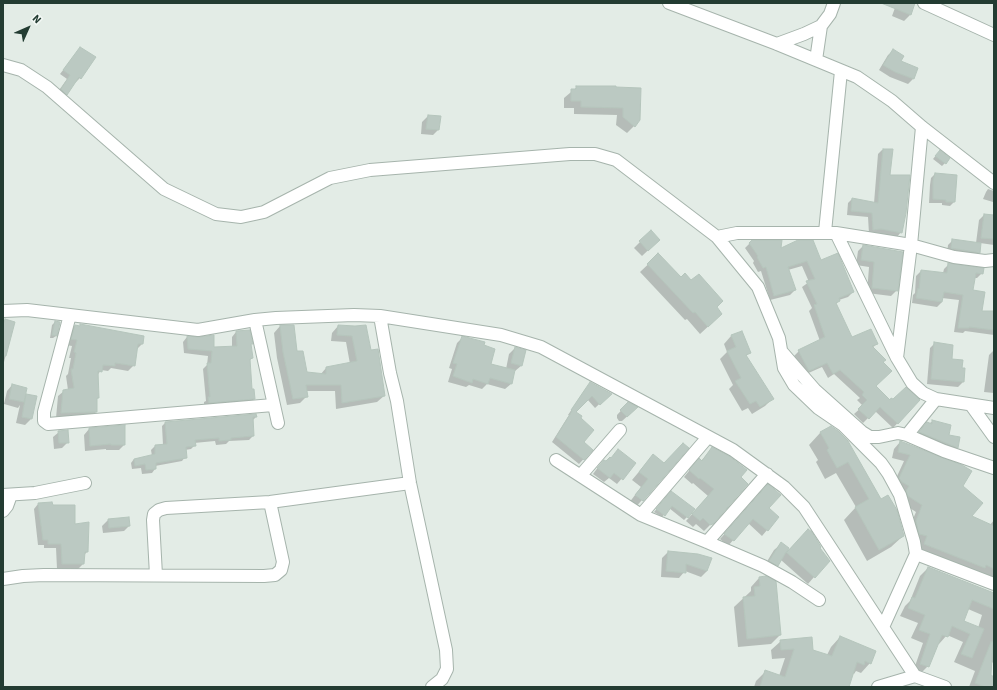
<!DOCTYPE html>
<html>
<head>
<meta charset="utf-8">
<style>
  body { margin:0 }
  #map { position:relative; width:997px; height:690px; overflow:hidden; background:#e3ece6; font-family:"Source Sans 3",sans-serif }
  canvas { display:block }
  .frame { position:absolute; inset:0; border:4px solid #233c32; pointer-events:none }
  .north { position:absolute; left:8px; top:8px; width:40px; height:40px; -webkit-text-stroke:3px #f3f8f5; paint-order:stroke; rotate:45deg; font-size:11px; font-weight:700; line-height:16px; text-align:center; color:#233c32 }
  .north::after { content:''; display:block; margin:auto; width:14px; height:18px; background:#233c32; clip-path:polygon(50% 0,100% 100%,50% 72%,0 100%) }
</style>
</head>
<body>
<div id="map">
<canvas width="997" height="690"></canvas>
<div class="frame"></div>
<div class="north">N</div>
</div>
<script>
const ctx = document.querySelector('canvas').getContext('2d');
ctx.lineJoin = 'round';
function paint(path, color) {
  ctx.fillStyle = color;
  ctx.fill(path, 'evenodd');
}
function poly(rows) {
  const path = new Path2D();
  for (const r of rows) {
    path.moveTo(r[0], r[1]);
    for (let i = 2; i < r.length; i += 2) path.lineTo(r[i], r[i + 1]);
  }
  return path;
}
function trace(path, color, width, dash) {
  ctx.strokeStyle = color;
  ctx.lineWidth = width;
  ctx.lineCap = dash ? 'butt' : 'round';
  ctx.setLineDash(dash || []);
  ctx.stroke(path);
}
paint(poly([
  [898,3,910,3,914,4,910,15,904,21,892,16,896,5],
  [893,51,900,62,917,68,913,79,908,84,890,77,879,70,888,55],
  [77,52,94,58,80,78,76,82,75,81,63,98,57,93,67,79,60,74],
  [577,87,615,87,634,126,627,133,616,125,617,115,574,114,574,108,564,108,564,98],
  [428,116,438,130,433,135,421,134,422,122],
  [882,150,892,150,889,175,901,232,897,237,876,233,869,234,868,217,847,215,848,203,852,199,874,203,878,154],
  [937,154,949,159,942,166,933,159],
  [935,174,954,202,950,206,942,205,942,203,929,203,930,185,931,178],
  [988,189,994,191,993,202,983,199,986,192],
  [984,215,994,216,994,245,980,243,979,252,974,257,947,253,948,245,952,241,976,243,979,220],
  [651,231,659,240,642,256,634,248],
  [750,243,780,249,821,261,853,292,848,297,839,300,836,304,851,338,877,344,872,348,882,362,875,386,890,401,919,400,893,428,875,411,863,423,854,414,863,406,857,400,860,398,834,374,828,378,822,367,804,375,794,356,799,351,820,341,809,311,812,308,802,287,809,282,802,266,788,270,795,290,790,295,770,300,761,271,758,272,753,263,754,261,745,248],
  [863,246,897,290,891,296,867,293,869,267,856,265,858,251],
  [658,255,681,278,715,307,713,322,700,334,687,319,685,320,640,272],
  [949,264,982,273,977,278,974,278,972,291,981,311,994,312,994,335,965,331,963,333,954,332,959,300,942,298,942,302,937,307,912,303,913,295,915,293,916,276,921,271,943,273,944,269],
  [5,320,14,323,3,366,3,322],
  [55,322,59,323,56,336,53,338,50,338,52,325],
  [81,325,142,336,142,344,137,349,134,365,128,371,111,368,108,371,101,370,97,376,98,398,96,400,96,412,91,418,56,418,58,396,64,391,68,390,66,376,68,374,71,358,69,358,72,346,66,345,70,332,75,326,79,327],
  [280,326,293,326,297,353,306,373,320,375,326,368,350,364,346,342,331,341,332,333,338,326,355,327,370,352,384,396,377,402,336,409,335,391,306,391,307,396,300,403,287,405,277,358,274,333],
  [236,332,250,345,252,358,249,361,251,390,254,399,249,403,204,407,204,402,206,401,203,369,207,365,208,356,184,353,183,342,187,337,213,348,232,348,232,337],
  [741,332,750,352,746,356,772,399,765,406,752,414,748,408,742,411,729,389,733,385,720,359,727,352,724,344,731,336],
  [462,338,489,365,506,369,509,354,515,348,521,366,515,371,514,371,511,384,505,389,487,384,482,389,469,385,466,387,448,382,452,369,449,368,457,343],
  [935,343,961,369,963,382,958,387,927,384,930,348],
  [994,350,994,393,984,392,989,355],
  [12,385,24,398,27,395,35,397,31,419,25,425,16,423,20,405,18,408,4,404,7,391],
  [586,388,610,394,595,408,587,399,575,412,583,442,592,450,579,464,552,442,569,415,568,415],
  [628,403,631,413,622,421,619,421,617,418,617,415],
  [255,415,256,417,253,420,253,436,249,440,229,441,226,444,216,445,215,441,194,443,195,445,191,449,185,450,185,457,182,461,155,466,155,469,152,473,142,474,141,468,132,469,131,463,134,459,152,456,151,450,155,446,163,445,162,426,165,423],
  [933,421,957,447,952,452,916,437,922,428],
  [831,427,903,536,891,547,867,561,844,520,856,507,836,473,825,479,816,462,818,460,809,445,820,433],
  [89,429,124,445,119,450,106,450,106,449,85,451,84,435],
  [59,432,68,442,62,448,54,449,53,437],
  [900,442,962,486,970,517,990,525,994,520,994,578,980,572,977,574,918,550,921,543,913,540,909,528,916,512,902,503,893,485,904,461,892,458,894,449],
  [712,448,739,477,712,523,704,531,696,524,693,527,686,521,708,496,693,483,692,484,684,477,693,466,701,461],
  [653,455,664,464,642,500,635,508,629,503,641,487,632,480],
  [611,458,635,463,617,484,609,478,604,482,593,474,599,466],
  [763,491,768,508,778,517,762,536,748,523,728,546,720,539],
  [669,495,687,517,684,520,669,508,662,517,654,512],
  [38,504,74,526,87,552,83,556,83,564,78,569,57,569,56,548,44,548,44,545,38,545,34,509],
  [108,520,129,526,124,531,103,533,102,526],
  [808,530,814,577,808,584,781,560,770,572,763,568,774,550,781,544,786,553],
  [668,552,710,559,707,571,701,577,685,571,679,578,661,577,662,558],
  [928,568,994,597,994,663,991,662,990,676,994,678,994,687,969,687,975,671,954,662,963,642,947,635,939,644,937,644,928,666,920,674,913,672,923,643,911,638,918,623,900,616,905,606,910,601,920,576],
  [968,609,982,615,978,628,963,621],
  [759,578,780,635,771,644,738,647,734,607,751,591,751,587],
  [840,637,870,663,861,673,856,671,854,674,853,673,848,687,754,687,756,681,765,672,779,676,785,658,772,659,771,650,781,641,827,655,831,647]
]), '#0003');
const building = poly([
  [881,3,915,3,911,15,881,3],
  [80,47,96,57,81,79,79,77,67,95,61,89,70,75,63,70,80,47],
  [893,49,904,56,901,61,918,68,914,79,895,72,883,65,893,49],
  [576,86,616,86,616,87,641,88,640,120,635,127,623,117,623,108,581,107,581,101,571,101,571,89,576,89,576,86],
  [428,115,441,116,439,130,426,129,428,115],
  [883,149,893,149,890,175,910,175,906,213,902,233,881,229,873,230,872,213,851,211,852,198,878,203,883,149],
  [940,150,950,158,946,164,935,156,940,150],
  [935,173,957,175,955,202,946,202,946,200,933,199,933,181,935,173],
  [984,214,994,215,994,239,981,238,984,214],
  [651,230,660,240,648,251,639,241,651,230],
  [952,239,981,243,980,253,951,248,952,239],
  [752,240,782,240,781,248,798,240,813,240,821,260,838,253,854,292,839,298,840,301,836,303,852,337,871,329,878,344,872,346,886,360,883,362,892,371,876,386,890,400,891,398,893,399,906,387,920,400,898,424,880,407,869,419,858,409,867,400,862,395,864,392,840,370,833,374,827,363,809,371,798,350,825,337,814,305,817,304,806,281,815,279,807,261,788,267,796,290,774,296,766,267,763,268,757,257,758,256,749,243,752,240],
  [863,245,903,252,898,291,872,288,874,262,861,260,863,245],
  [658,253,681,277,685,273,691,280,699,274,723,301,717,307,722,314,708,327,695,312,693,313,647,264,658,253],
  [948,263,984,268,983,274,976,273,973,290,985,292,982,311,994,311,994,330,969,327,969,328,958,328,963,295,944,292,942,302,916,298,918,288,919,289,921,270,947,273,948,263],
  [5,319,15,322,6,356,3,356,3,325,5,319],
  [55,321,60,322,57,336,52,335,55,321],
  [80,324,144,336,143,344,138,344,135,366,115,363,115,366,103,365,102,372,98,371,99,398,97,398,97,412,61,413,63,390,74,388,71,369,73,369,76,353,74,352,77,340,71,339,75,325,80,326,80,324],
  [280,325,294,325,297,351,303,351,307,372,326,374,326,367,357,361,352,336,337,335,338,325,355,326,366,325,371,350,378,349,385,396,342,403,341,385,306,385,308,397,293,399,283,352,280,325],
  [250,330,253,344,251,344,253,358,250,359,252,389,254,389,255,399,209,403,208,397,210,397,207,363,211,363,212,351,188,349,187,336,199,337,214,335,214,347,237,346,236,331,250,330],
  [742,331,751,353,746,355,774,399,760,407,756,401,750,404,735,381,741,378,727,351,736,347,731,335,742,331],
  [462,336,485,342,484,345,495,349,491,364,515,370,512,384,490,378,488,384,473,379,472,383,453,376,457,364,453,363,462,336],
  [934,342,953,345,952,359,963,360,962,368,965,368,964,382,931,379,934,342],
  [515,347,526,350,522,366,511,363,515,347],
  [590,382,612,394,600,405,592,396,576,412,582,416,581,418,594,430,584,442,593,450,584,460,556,437,572,411,571,410,590,382],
  [12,384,27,388,24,402,9,399,12,384],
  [26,394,37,396,32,419,22,417,26,394],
  [628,402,638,407,627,417,620,410,628,402],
  [256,414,257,417,253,417,254,436,231,438,231,440,219,441,219,438,195,440,196,446,186,447,187,458,156,463,156,469,146,470,145,464,135,466,134,459,155,454,155,445,167,444,165,422,256,414],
  [932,420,951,425,949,435,960,437,958,448,919,432,927,422,932,424,932,420],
  [125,425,125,445,111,445,111,444,90,446,89,428,125,425],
  [831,426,838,431,848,441,881,499,888,495,897,510,904,536,879,550,855,507,869,499,848,462,837,468,827,450,829,448,820,432,831,426],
  [68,430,69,443,59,443,58,431,68,430],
  [900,441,962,465,972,471,963,486,983,503,972,516,994,526,994,569,986,565,985,568,924,544,927,536,919,534,916,521,922,505,908,496,906,491,909,486,902,482,899,478,910,455,898,452,900,441],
  [683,443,689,448,643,501,635,495,648,479,639,472,653,454,664,463,683,443],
  [712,447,729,456,747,470,741,477,748,484,713,524,710,525,703,518,700,521,692,514,714,489,700,478,699,479,689,470,699,458,702,461,712,447],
  [618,449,636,463,623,480,614,473,610,478,597,468,604,460,606,461,610,457,611,458,618,449],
  [768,484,781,495,769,508,779,517,768,531,753,519,734,541,724,534,768,484],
  [671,491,695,509,688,518,672,506,665,516,656,509,671,491],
  [52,502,53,505,75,505,75,524,89,522,88,552,85,552,84,564,62,564,61,544,48,544,48,540,43,540,38,503,52,502],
  [129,517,130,526,109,528,108,519,129,517],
  [808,529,812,532,821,547,820,548,830,561,815,578,786,552,778,566,769,561,781,542,789,548,787,552,808,529],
  [668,551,698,554,712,558,707,571,686,564,686,573,666,571,668,551],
  [928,567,994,593,994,609,972,600,964,621,984,629,972,658,961,654,970,634,952,626,948,637,942,635,929,667,920,664,930,634,919,630,925,615,908,608,912,597,915,598,928,567],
  [766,576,776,581,781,635,747,639,743,597,755,596,754,587,760,586,759,577,766,576],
  [840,636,876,651,871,664,865,661,864,665,857,662,849,687,760,687,765,670,785,677,794,649,781,650,780,640,812,637,813,650,832,656,840,636],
  [991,642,993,642,991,675,994,677,994,687,985,687,975,683,991,642]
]);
paint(building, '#bbc9c2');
trace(building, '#b5c5bc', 1);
const minor = poly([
  [669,3,777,44,857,77,892,101,922,127,994,183],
  [924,3,994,35],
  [777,44,804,34,821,26,830,14,834,3],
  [816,60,821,26],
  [3,65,21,70,47,87,164,189,216,214,241,217,264,212,330,178,370,170,570,154,595,154,616,160,717,237,758,287,779,338,784,368,794,385,818,408,843,425,881,463,888,473,900,495,914,542,916,554,883,627],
  [922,127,911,245,897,358,912,383,923,393,936,399,994,408],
  [825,232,841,71],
  [836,233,897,358],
  [717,237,737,233,836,233,911,245,954,257,985,261,994,260],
  [3,311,27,310,198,330,255,320,276,318,354,315,380,316,501,335,541,347,733,450,784,487,804,507,915,676],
  [70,315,44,412,44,421,48,424,273,405],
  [380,316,390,373,397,401,410,483,446,650,447,669,442,679,432,687],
  [255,320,278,423],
  [782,352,815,390,862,432,870,437,879,437,898,433,907,435,944,451,994,468],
  [971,405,994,437],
  [907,435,936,399],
  [556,460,641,515,707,542,763,566,792,582,819,600],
  [581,475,620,430],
  [3,495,35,493,85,483],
  [3,511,7,506,11,495],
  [641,515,708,437],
  [707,542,767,474],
  [916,554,994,584],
  [156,575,153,520,154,514,159,510,166,508,270,502,410,483],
  [3,579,23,576,44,575,264,576,275,575,281,570,283,562,270,502],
  [878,687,915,676,945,687]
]);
trace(minor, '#a6b4ac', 14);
trace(minor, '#fff', 12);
</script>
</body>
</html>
